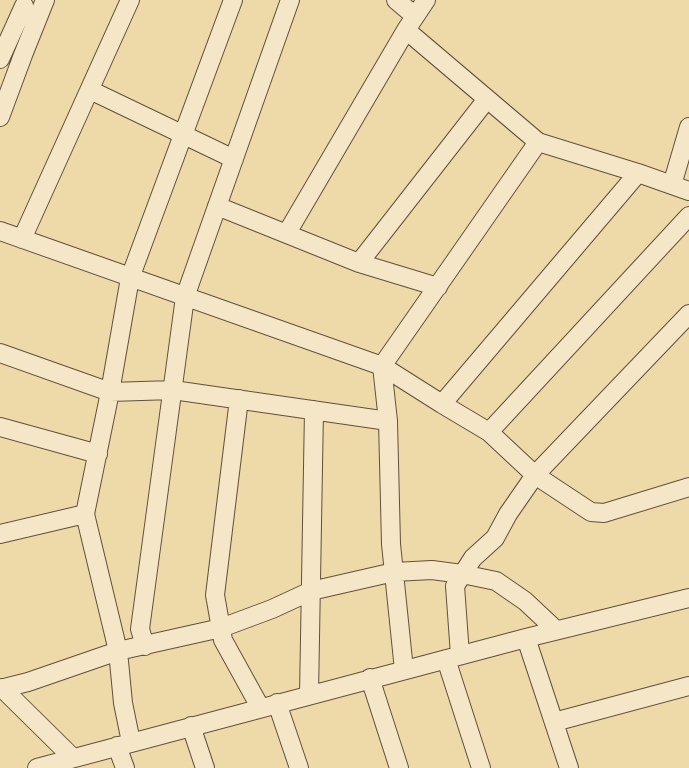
<!DOCTYPE html>
<html>
<head>
<meta charset="utf-8">
<style>
  body { margin:0 }
  canvas { display:block; background:#eed9a8 }
</style>
</head>
<body>
<canvas width="689" height="768"></canvas>
<script>
const ctx = document.querySelector('canvas').getContext('2d');
ctx.lineJoin = 'round';
function poly(rows) {
  const path = new Path2D();
  for (const r of rows) {
    path.moveTo(r[0], r[1]);
    for (let i = 2; i < r.length; i += 2) path.lineTo(r[i], r[i + 1]);
  }
  return path;
}
function trace(path, color, width, dash) {
  ctx.strokeStyle = color;
  ctx.lineWidth = width;
  ctx.lineCap = dash ? 'butt' : 'round';
  ctx.setLineDash(dash || []);
  ctx.stroke(path);
}
const minor = poly([
  [396,0,415,16],
  [406,30,538,142,638,173,689,191],
  [0,59,24,6],
  [90,90,234,159],
  [0,117,23,55,45,0],
  [672,185,689,127],
  [217,206,359,263,438,287],
  [0,231,382,366,442,404,489,432,535,475,591,512,604,513,689,487],
  [287,233,406,30,426,0],
  [22,239,130,0],
  [359,263,487,99],
  [0,353,110,392,173,390,388,421],
  [239,399,215,595,223,640,260,707],
  [442,404,638,173],
  [0,427,98,454],
  [489,432,689,216],
  [0,534,85,514],
  [526,638,569,768],
  [145,646,140,629,185,297,290,0],
  [460,655,455,586,473,558,495,538,508,514,535,475,689,314],
  [446,659,481,768],
  [404,670,391,544,388,421,382,366,538,142],
  [370,678,399,768],
  [2,688,73,758],
  [0,689,28,682,118,651,221,628,272,609,311,591,394,572,432,570,462,574,496,581,525,601,556,630],
  [309,695,314,410],
  [277,703,299,768],
  [554,722,689,686],
  [191,726,205,768],
  [131,742,123,703,118,651,85,514,110,392,130,278,233,0],
  [117,746,125,768],
  [37,768,526,638,689,598]
]);
trace(minor, '#61503d', 20);
trace(minor, '#f4e6c6', 18);
</script>
</body>
</html>
